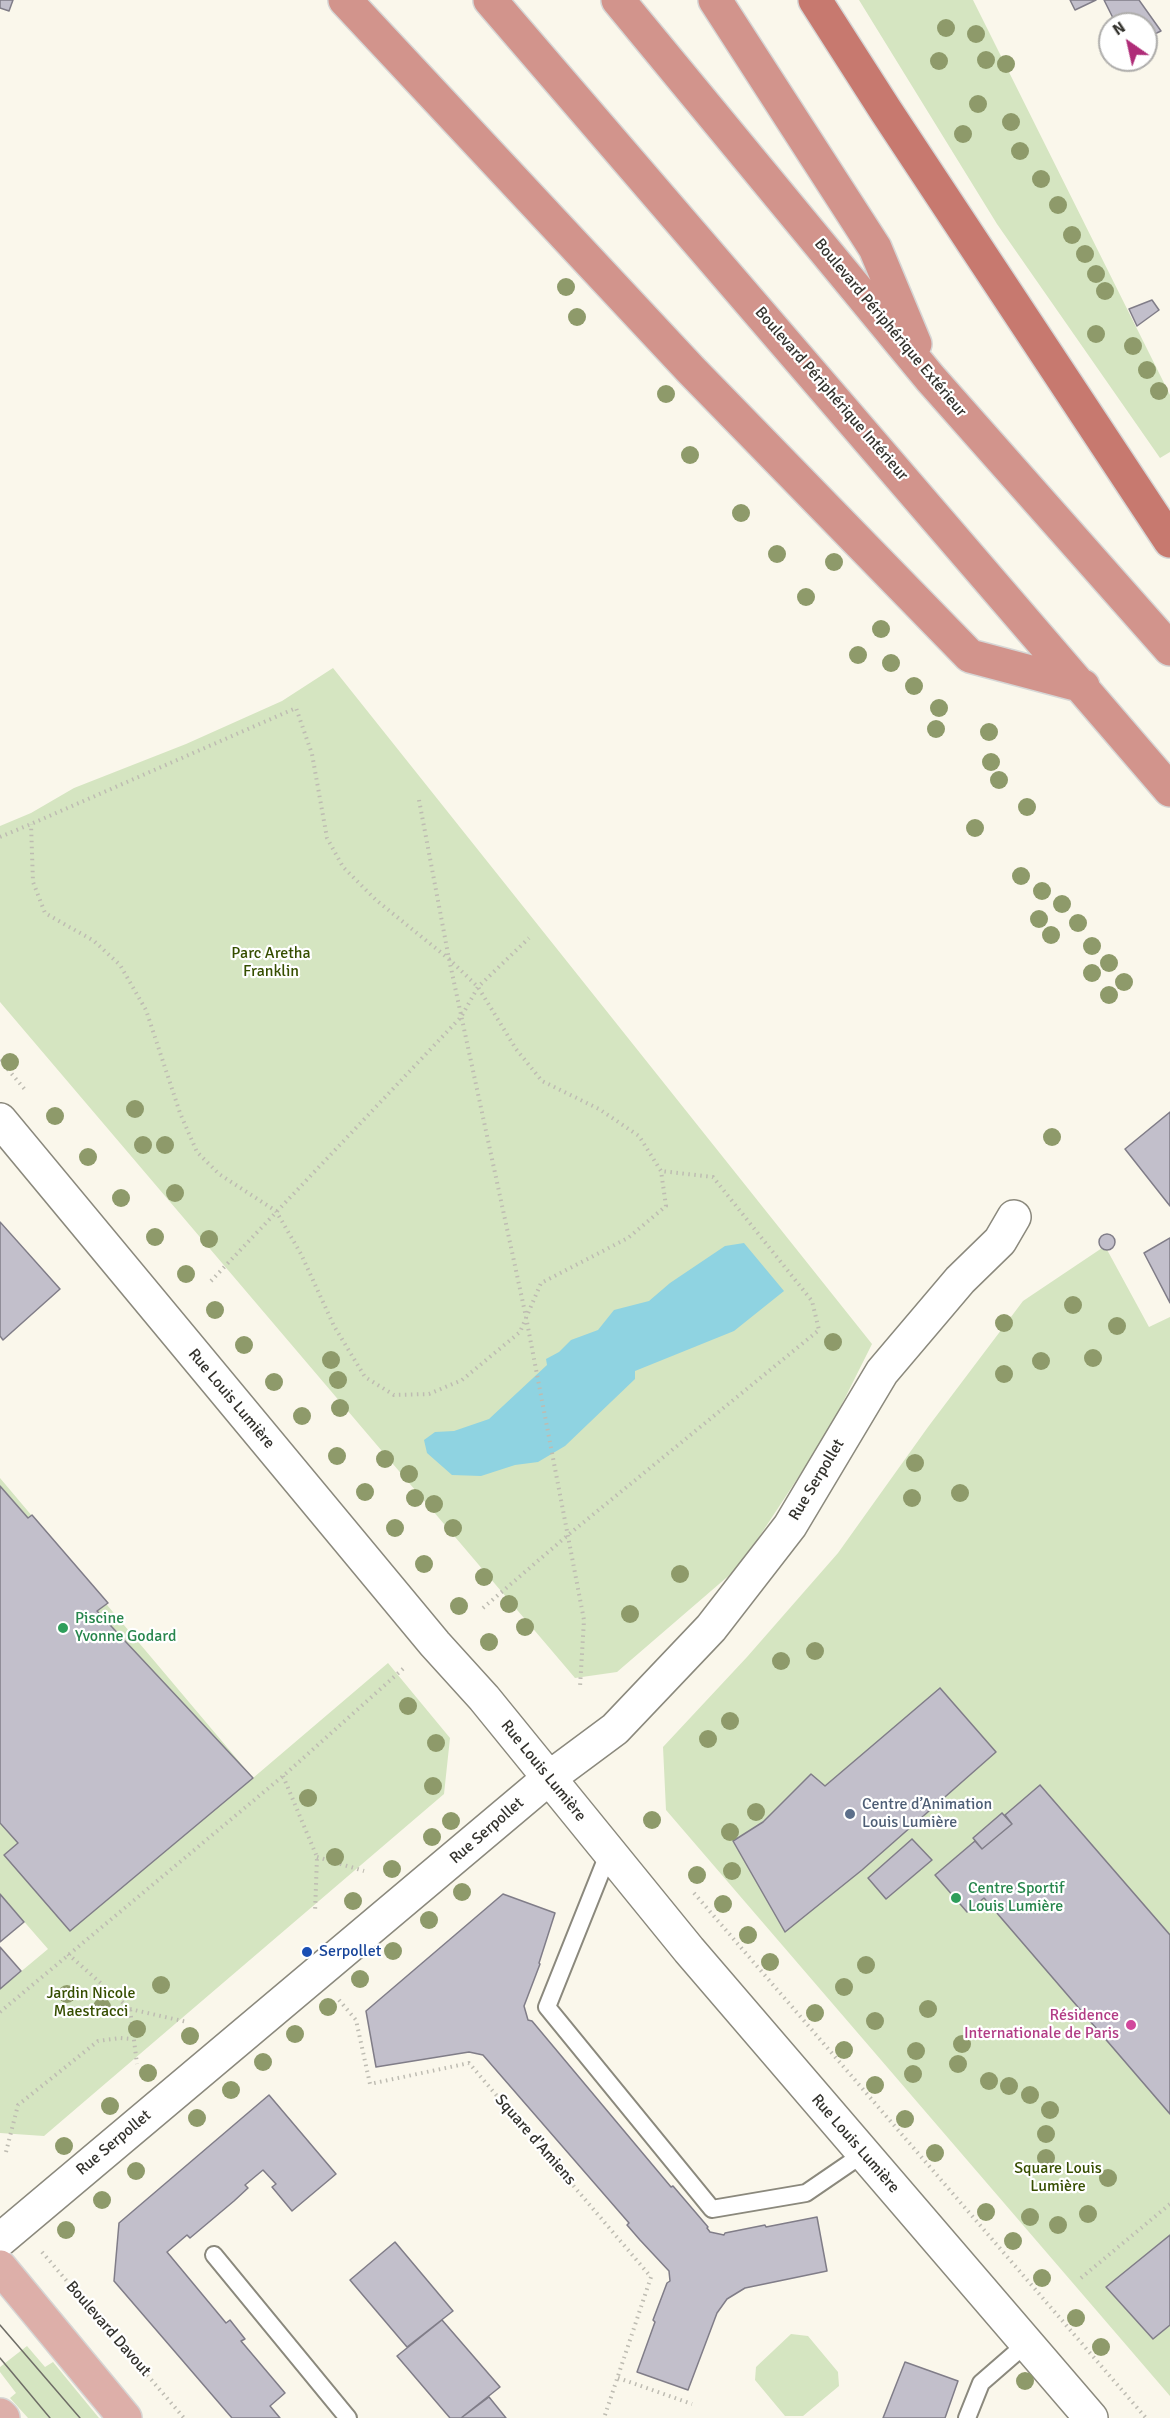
<!DOCTYPE html>
<html>
<head>
<meta charset="utf-8">
<style>
  body { margin:0 }
  #map { position:relative; width:1170px; height:2418px; overflow:hidden; background:#faf7eb; font-family:Signika,sans-serif }
  canvas { display:block }
  .north { position:absolute; left:1098px; top:12px; width:60px; height:60px; box-sizing:border-box; background:#fff; border:2px solid #aeadab; border-radius:50%; rotate:326deg; font-size:16px; font-weight:700; line-height:24px; text-align:center; color:#34332e }
  .north::after { content:''; display:block; margin:auto; width:21px; height:27px; background:#af2d78; clip-path:polygon(50% 0,100% 100%,50% 72%,0 100%) }
</style>
</head>
<body>
<div id="map">
<canvas width="1170" height="2418"></canvas>
<div class="north">N</div>
</div>
<script>
const ctx = document.querySelector('canvas').getContext('2d');
ctx.lineJoin = 'round';
function paint(path, color) {
  ctx.fillStyle = color;
  ctx.fill(path, 'evenodd');
}
function poly(rows) {
  const path = new Path2D();
  for (const r of rows) {
    if (r.length === 3) {
      path.moveTo(r[0] + r[2], r[1]);
      path.arc(r[0], r[1], r[2], 0, 2 * Math.PI);
      continue;
    }
    path.moveTo(r[0], r[1]);
    for (let i = 2; i < r.length; i += 2) path.lineTo(r[i], r[i + 1]);
  }
  return path;
}
function trace(path, color, width, dash) {
  ctx.strokeStyle = color;
  ctx.lineWidth = width;
  ctx.lineCap = dash ? 'butt' : 'round';
  ctx.setLineDash(dash || []);
  ctx.stroke(path);
}
function write(font, color, halo, rows, align = 'center') {
  ctx.font = font + ' Signika,sans-serif';
  ctx.lineWidth = 4.5;
  ctx.setLineDash([]);
  ctx.textBaseline = 'middle';
  ctx.strokeStyle = halo;
  ctx.fillStyle = color;
  for (const [text, x, y, turn = 0] of rows) {
    ctx.save();
    ctx.translate(x, y);
    ctx.rotate((+turn || 0) * Math.PI / 180);
    ctx.textAlign = isNaN(turn) ? turn : align;
    if (halo) ctx.strokeText(text, 0, 0);
    ctx.fillText(text, 0, 0);
    ctx.restore();
  }
}
paint(poly([
  [859,0,973,0,1170,395,1170,452,1160,458,997,224],
  [333,668,872,1344,828,1432,740,1566,617,1672,575,1678,0,1002,0,826,31,813,74,788,186,744,282,701],
  [1105,1246,1149,1327,1170,1317,1170,2396,666,1810,663,1747,747,1657,838,1553,928,1427,1023,1301],
  [0,1478,253,1778,388,1663,450,1738,444,1794,44,2136,0,2133,0,1989,48,1949,0,1894],
  [791,2334,808,2336,838,2372,839,2386,803,2416,785,2416,755,2380,756,2367],
  [27,2346,45,2367,53,2362,99,2418,28,2418,10,2398,16,2393,0,2372,0,2367]
]), '#d5e5c1');
paint(poly([
  [744,1243,784,1291,734,1331,635,1371,635,1379,565,1446,538,1462,515,1465,481,1476,452,1475,427,1453,424,1440,435,1432,454,1431,489,1419,547,1365,546,1359,559,1352,571,1340,598,1330,614,1310,649,1301,670,1283,725,1246]
]), '#8fd3e1');
const building = poly([
  [0,0,13,0,9,11,0,8,0,0],
  [1070,0,1096,0,1075,10,1070,0],
  [1104,0,1139,0,1161,31,1146,38,1146,24,1116,24,1104,0],
  [1152,300,1159,310,1137,326,1129,309,1152,300],
  [1170,1112,1170,1206,1125,1149,1170,1112],
  [0,1222,60,1289,3,1340,0,1336,0,1222],
  [1107,1242,8],
  [1170,1238,1170,1303,1144,1253,1170,1238],
  [0,1486,28,1518,32,1515,108,1603,97,1611,253,1778,70,1931,4,1855,18,1843,0,1823,0,1486],
  [940,1688,996,1752,862,1870,785,1932,733,1841,763,1822,811,1774,825,1786,940,1688],
  [1040,1785,1170,1935,1170,2114,984,1898,967,1912,935,1875,975,1841,982,1849,1012,1824,1005,1815,1040,1785],
  [1002,1813,1012,1824,982,1849,973,1838,1002,1813],
  [912,1839,932,1860,886,1899,868,1878,912,1839],
  [0,1894,24,1922,0,1942,0,1894],
  [503,1894,555,1913,539,1963,540,1964,524,2006,528,2020,532,2021,671,2187,673,2186,708,2227,707,2228,710,2232,724,2235,725,2233,765,2225,766,2227,817,2217,827,2271,745,2288,727,2299,717,2313,688,2390,637,2372,655,2322,653,2320,667,2283,670,2281,669,2271,640,2240,627,2225,629,2223,483,2055,469,2052,376,2067,366,2011,503,1894],
  [0,1947,21,1971,0,1989,0,1947],
  [269,2095,336,2174,292,2211,272,2187,276,2184,263,2170,245,2185,248,2188,234,2201,190,2238,187,2235,167,2252,226,2323,230,2320,245,2339,241,2341,285,2393,270,2406,280,2418,232,2418,114,2281,119,2223,269,2095],
  [1170,2235,1170,2325,1153,2339,1106,2287,1170,2235],
  [395,2242,453,2311,407,2347,350,2280,395,2242],
  [442,2320,500,2387,461,2418,450,2418,397,2356,442,2320],
  [905,2362,958,2381,945,2418,883,2418,905,2362],
  [489,2397,506,2418,461,2418,489,2397]
]);
paint(building, '#c2bfcb');
trace(building, '#807d88', 1.5);
const service = poly([
  [609,1852,547,2007,712,2209,806,2193,863,2154],
  [214,2255,348,2418],
  [967,2418,981,2383,1027,2343]
]);
const minor = poly([
  [0,1120,435,1644,484,1698,689,1950,1091,2418],
  [0,2240,549,1778,615,1729,711,1628,790,1526,882,1372,960,1280,1000,1241,1014,1217]
]);
const primary = poly([
  [0,2267,125,2418],
  [0,2415,3,2418]
]);
const trunk = poly([
  [345,0,691,370,970,656,1083,686],
  [490,0,1170,790],
  [618,0,930,378,1170,649],
  [715,0,875,248,915,344]
]);
const motorway = poly([
  [815,0,886,111,1170,541]
]);
trace(service, '#8b897d', 20);
trace(minor, '#8b897d', 36);
trace(primary, '#d6d6d5', 36);
trace(trunk, '#d6d6d5', 36);
trace(motorway, '#d6d6d5', 36);
trace(poly([
  [419,800,449,959,526,1317,584,1620,580,1687],
  [0,837,31,824,296,708,312,754,327,838,343,867,376,900,449,959,478,987,516,1049,542,1081,599,1109,639,1136,661,1171,666,1206,628,1238,541,1283,520,1332,462,1380,429,1394,394,1395,365,1377,334,1326,301,1254,276,1211,219,1174,197,1152,180,1113,146,1010,120,965,94,941,45,913,33,882,31,824],
  [0,1060,27,1092],
  [211,1281,461,1017,478,987,529,938],
  [483,1608,568,1535,819,1330,812,1301,713,1177,661,1171],
  [283,1776,317,1857,315,1913],
  [317,1857,364,1871],
  [694,1893,1146,2418],
  [68,1954,130,2009,137,2064],
  [339,2000,356,2020,370,2084,469,2063,651,2277,604,2418],
  [130,2009,187,2022],
  [0,2012,283,1776,405,1667],
  [6,2152,18,2105,98,2041,120,2038,132,2039],
  [42,2252,184,2418],
  [1081,2278,1170,2204],
  [618,2378,692,2404]
]), '#bebcb2', 4, [1.5, 4.5]);
trace(service, '#fff', 16);
trace(minor, '#fff', 33);
trace(primary, '#ddafa9', 33);
trace(trunk, '#d2948c', 33);
trace(motorway, '#c7796f', 33);
trace(poly([
  [0,2325,80,2418],
  [0,2358,50,2418]
]), '#6f6e67', 1.5);
ctx.fillStyle = '#8e9a6a';
for (const [x, y] of [
  [946,28],
  [976,34],
  [986,60],
  [939,61],
  [1006,64],
  [978,104],
  [1011,122],
  [963,134],
  [1020,151],
  [1041,179],
  [1058,205],
  [1072,235],
  [1085,254],
  [1096,274],
  [566,287],
  [1105,291],
  [577,317],
  [1096,334],
  [1133,346],
  [1147,370],
  [1159,391],
  [666,394],
  [690,455],
  [741,513],
  [777,554],
  [834,562],
  [806,597],
  [881,629],
  [858,655],
  [891,663],
  [914,686],
  [939,708],
  [936,729],
  [989,732],
  [991,762],
  [999,780],
  [1027,807],
  [975,828],
  [1021,876],
  [1042,891],
  [1062,904],
  [1039,919],
  [1078,923],
  [1051,935],
  [1092,946],
  [1109,963],
  [1092,973],
  [1124,982],
  [1109,995],
  [10,1062],
  [135,1109],
  [55,1116],
  [1052,1137],
  [143,1145],
  [165,1145],
  [88,1157],
  [175,1193],
  [121,1198],
  [155,1237],
  [209,1239],
  [186,1274],
  [1073,1305],
  [215,1310],
  [1004,1323],
  [1117,1326],
  [833,1342],
  [244,1345],
  [1093,1358],
  [331,1360],
  [1041,1361],
  [1004,1374],
  [338,1380],
  [274,1382],
  [340,1408],
  [302,1416],
  [337,1456],
  [385,1459],
  [915,1463],
  [409,1474],
  [365,1492],
  [960,1493],
  [415,1498],
  [912,1498],
  [434,1504],
  [395,1528],
  [453,1528],
  [424,1564],
  [680,1574],
  [484,1577],
  [509,1604],
  [459,1606],
  [630,1614],
  [525,1627],
  [489,1642],
  [815,1651],
  [781,1661],
  [408,1706],
  [730,1721],
  [708,1739],
  [436,1743],
  [433,1786],
  [308,1798],
  [756,1812],
  [652,1820],
  [451,1821],
  [730,1832],
  [432,1837],
  [335,1857],
  [392,1869],
  [732,1871],
  [697,1875],
  [462,1892],
  [353,1901],
  [723,1904],
  [429,1920],
  [748,1935],
  [393,1951],
  [770,1962],
  [866,1965],
  [360,1979],
  [161,1985],
  [844,1987],
  [67,1994],
  [102,2007],
  [328,2007],
  [928,2009],
  [815,2013],
  [875,2021],
  [137,2029],
  [295,2034],
  [190,2036],
  [962,2044],
  [844,2050],
  [916,2051],
  [263,2062],
  [958,2064],
  [148,2073],
  [913,2074],
  [989,2081],
  [875,2085],
  [1009,2086],
  [231,2090],
  [1030,2095],
  [110,2106],
  [1050,2110],
  [197,2118],
  [905,2119],
  [1046,2134],
  [64,2146],
  [935,2153],
  [1046,2158],
  [136,2171],
  [1108,2178],
  [102,2200],
  [986,2212],
  [1088,2214],
  [1030,2217],
  [1058,2225],
  [66,2230],
  [1013,2241],
  [1042,2278],
  [1076,2318],
  [1101,2347],
  [1025,2381]
]) {
  ctx.beginPath();
  ctx.arc(x, y, 9, 0, 2 * Math.PI);
  ctx.fill();
}
for (const [x, y, r, color] of [
  [63,1628,6,"#2e9e5b"],
  [850,1814,6,"#5c6f8a"],
  [956,1898,6,"#2e9e5b"],
  [307,1952,6,"#1a4fb4"],
  [1131,2025,6,"#d1479c"]
]) {
  const dot = new Path2D();
  dot.arc(x, y, r, 0, 2 * Math.PI);
  ctx.fillStyle = color;
  ctx.fill(dot);
  trace(dot, '#fff', 2);
}
write('16px', '#34332e', '#fff', [
  ["Boulevard Périphérique Extérieur",890,328,50],
  ["Boulevard Périphérique Intérieur",831,394,49],
  ["Rue Louis Lumière",231,1399,50],
  ["Rue Serpollet",817,1480,-59],
  ["Rue Louis Lumière",543,1771,51],
  ["Rue Serpollet",487,1831,-41],
  ["Square d'Amiens",535,2140,49],
  ["Rue Serpollet",114,2143,-40],
  ["Rue Louis Lumière",855,2144,49],
  ["Boulevard Davout",108,2329,49]
]);
write('16px', '#364e00', '#fff', [
  ["Parc Aretha",271,954],
  ["Franklin",271,972],
  ["Jardin Nicole",91,1994],
  ["Maestracci",91,2012],
  ["Square Louis",1058,2169],
  ["Lumière",1058,2187]
]);
write('16px', '#27864d', '#fff', [
  ["Piscine",75,1619],
  ["Yvonne Godard",75,1637],
  ["Centre Sportif",968,1889],
  ["Louis Lumière",968,1907]
], 'left');
write('16px', '#4e5e75', '#fff', [
  ["Centre d’Animation",862,1805],
  ["Louis Lumière",862,1823]
], 'left');
write('16px', '#164399', '#fff', [
  ["Serpollet",319,1952]
], 'left');
write('16px', '#b23c85', '#fff', [
  ["Résidence",1119,2016],
  ["Internationale de Paris",1119,2034]
], 'right');
</script>
</body>
</html>
